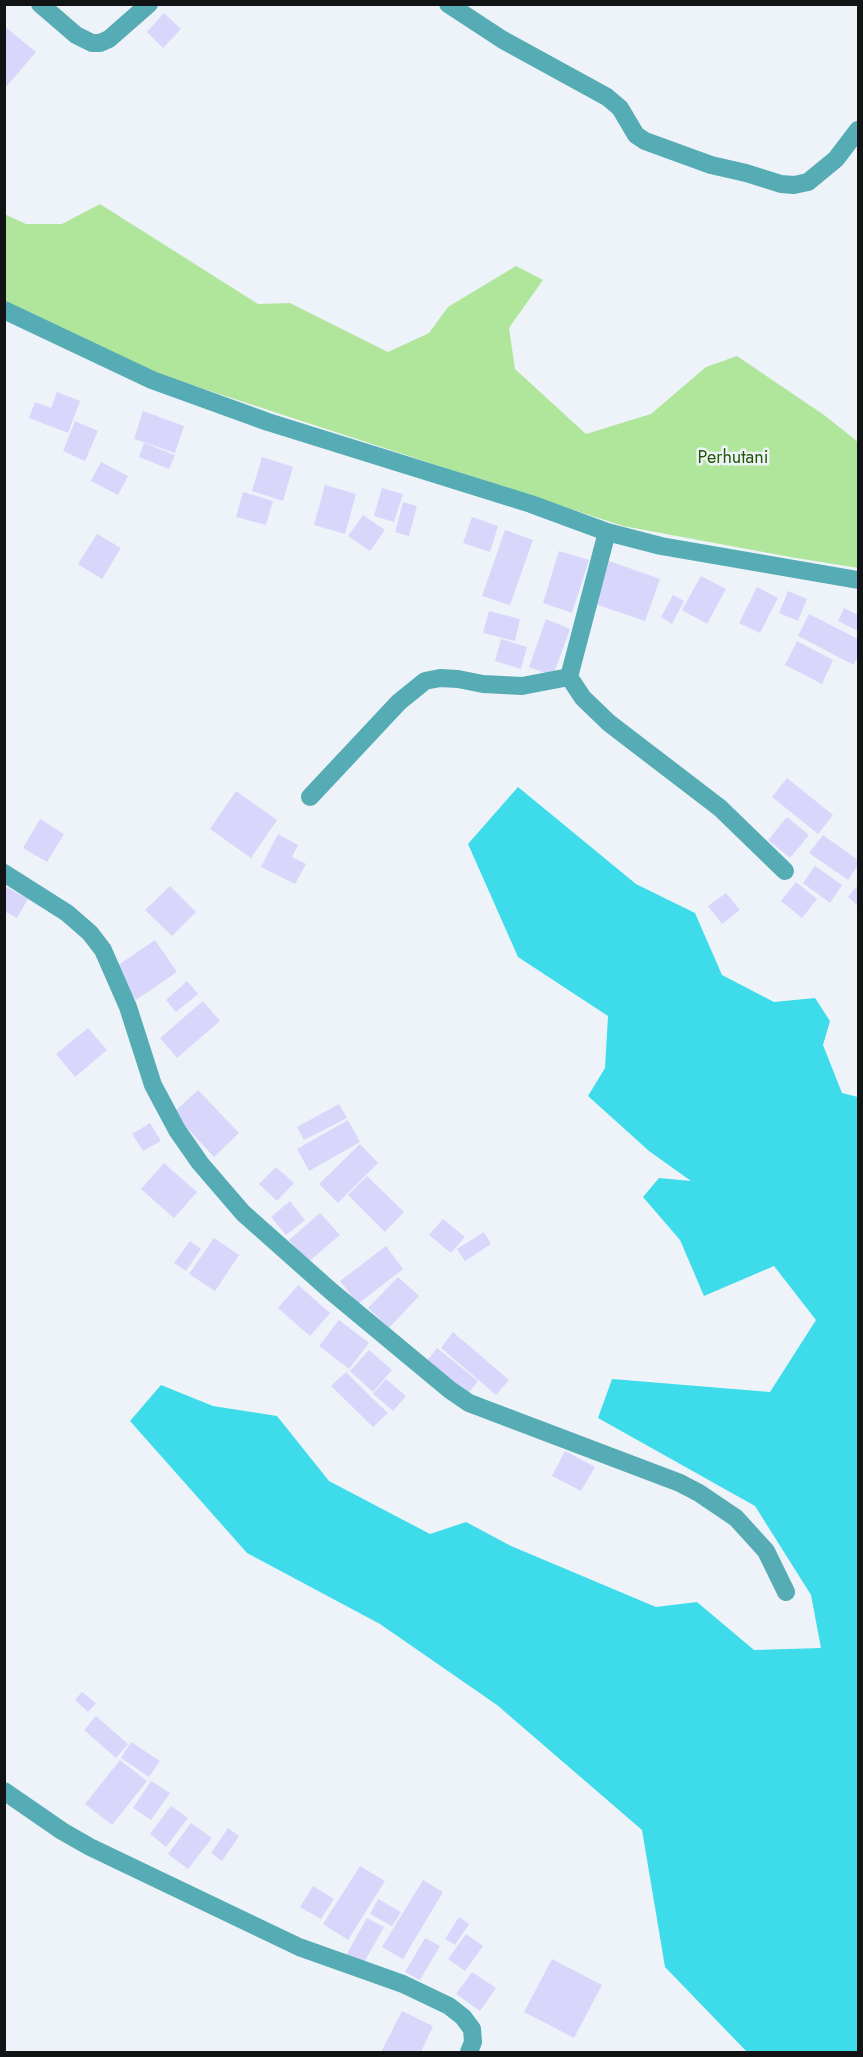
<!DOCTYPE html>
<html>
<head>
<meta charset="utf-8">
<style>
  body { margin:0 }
  #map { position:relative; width:863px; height:2057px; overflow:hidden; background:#eef3f9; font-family:Jost,sans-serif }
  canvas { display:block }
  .frame { position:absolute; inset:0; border:6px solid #111315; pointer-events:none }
</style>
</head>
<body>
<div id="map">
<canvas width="863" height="2057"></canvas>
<div class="frame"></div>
</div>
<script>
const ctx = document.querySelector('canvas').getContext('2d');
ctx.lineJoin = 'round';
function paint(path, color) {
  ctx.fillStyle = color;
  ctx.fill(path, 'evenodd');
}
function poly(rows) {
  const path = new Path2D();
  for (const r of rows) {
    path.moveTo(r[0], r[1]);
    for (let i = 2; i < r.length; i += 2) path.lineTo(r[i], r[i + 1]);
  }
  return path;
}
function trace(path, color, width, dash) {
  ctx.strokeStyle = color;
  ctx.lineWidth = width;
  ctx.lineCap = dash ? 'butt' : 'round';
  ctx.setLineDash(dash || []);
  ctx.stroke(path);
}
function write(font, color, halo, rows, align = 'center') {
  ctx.font = font + ' Jost,sans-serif';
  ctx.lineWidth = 5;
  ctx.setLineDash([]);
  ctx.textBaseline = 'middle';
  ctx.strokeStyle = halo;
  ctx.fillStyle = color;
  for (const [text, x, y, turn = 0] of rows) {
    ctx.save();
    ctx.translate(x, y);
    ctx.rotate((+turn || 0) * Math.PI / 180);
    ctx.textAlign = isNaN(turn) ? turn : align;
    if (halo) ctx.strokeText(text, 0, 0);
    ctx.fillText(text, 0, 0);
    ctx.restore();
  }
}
paint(poly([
  [100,204,258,304,290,303,388,352,429,333,448,307,516,266,543,280,509,328,515,369,586,434,651,414,706,367,737,356,824,415,858,442,858,568,790,557,623,526,155,373,5,302,4,214,26,224,62,224]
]), '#b0e69c');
paint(poly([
  [518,787,636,884,695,913,722,975,774,1002,815,998,830,1021,823,1045,842,1093,858,1097,858,2052,747,2052,665,1967,642,1830,497,1705,380,1624,247,1553,130,1421,161,1385,213,1406,277,1416,329,1481,430,1534,466,1522,511,1546,656,1607,697,1602,754,1650,821,1648,811,1595,755,1506,598,1418,612,1379,770,1392,816,1320,774,1266,704,1296,680,1240,643,1197,659,1178,691,1181,649,1151,588,1096,605,1068,608,1016,518,957,468,844]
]), '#3edceb');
paint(poly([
  [164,13,181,29,163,48,147,32],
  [4,26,36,52,6,87,4,86],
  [57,392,80,401,68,433,29,418,35,402,51,408],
  [143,411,184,426,175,453,134,439],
  [75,421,98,431,85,461,63,451],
  [144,443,175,455,169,469,139,457],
  [262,457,293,467,283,501,252,491],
  [101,462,128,476,118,495,91,481],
  [325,485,356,494,345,534,314,525],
  [382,488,403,494,394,522,374,516],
  [243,492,273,501,266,525,236,517],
  [403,502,417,506,409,536,395,532],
  [363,515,385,530,370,551,348,536],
  [472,517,498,526,490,552,463,543],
  [505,530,533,540,510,605,482,596],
  [97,534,121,548,102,579,78,564],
  [559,551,589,560,572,613,543,603],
  [609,561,660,579,645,621,595,604],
  [701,576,726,589,707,624,682,610],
  [757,587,778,598,760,633,739,623],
  [788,591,807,599,798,621,779,613],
  [673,595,684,601,672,624,661,617],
  [844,608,858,615,858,631,838,621],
  [489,611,520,619,515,641,483,633],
  [809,614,858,639,858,655,854,665,798,636],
  [546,619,570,629,553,676,529,667],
  [501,639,527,647,521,669,495,661],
  [797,641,833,660,822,684,785,665],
  [787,778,833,815,818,834,772,797],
  [236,791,277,820,251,858,210,829],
  [787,817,809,835,790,858,768,840],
  [40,819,64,834,47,862,23,848],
  [278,834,298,845,292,857,306,864,295,884,261,867],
  [823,835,858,860,858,865,848,880,809,853],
  [815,866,842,885,830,903,803,883],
  [796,882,817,899,802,918,781,901],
  [858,885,858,906,848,897],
  [4,886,28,899,17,918,4,911],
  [170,886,196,912,172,936,145,910],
  [726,893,740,910,722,924,708,906],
  [155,940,177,972,136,1000,114,968],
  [187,981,198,994,176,1012,166,1000],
  [203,1001,220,1021,177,1058,160,1038],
  [88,1028,107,1050,75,1077,56,1054],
  [198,1090,239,1133,214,1157,173,1113],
  [339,1104,347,1118,304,1140,297,1127],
  [348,1120,360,1142,309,1171,297,1149],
  [150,1123,161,1141,143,1151,132,1134],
  [360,1144,378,1163,338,1203,319,1184],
  [164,1163,197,1192,174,1218,141,1189],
  [276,1167,294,1183,277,1201,259,1184],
  [367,1176,404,1212,385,1232,348,1195],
  [290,1201,305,1220,286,1235,271,1217],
  [320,1213,340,1235,308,1262,289,1240],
  [443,1219,465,1237,451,1253,429,1235],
  [484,1232,491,1244,465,1261,457,1249],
  [214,1238,239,1255,215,1291,189,1274],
  [190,1241,201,1249,186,1271,174,1263],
  [386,1246,403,1269,358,1304,340,1281],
  [398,1277,419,1296,389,1328,368,1308],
  [298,1285,330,1313,310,1336,278,1308],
  [339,1320,369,1343,349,1369,319,1346],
  [453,1332,509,1380,496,1395,441,1348],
  [437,1348,478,1381,467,1395,426,1362],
  [369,1350,392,1370,373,1392,350,1371],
  [346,1372,370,1396,369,1397,370,1396,388,1413,373,1427,331,1386],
  [386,1379,406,1396,393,1411,373,1394],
  [565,1451,595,1467,581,1491,552,1476],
  [82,1692,96,1703,88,1712,75,1700],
  [96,1716,128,1744,116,1758,84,1730],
  [131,1742,160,1761,149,1777,121,1758],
  [120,1760,147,1781,112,1825,85,1804],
  [151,1781,170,1793,151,1820,133,1808],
  [171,1806,188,1818,166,1847,150,1834],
  [191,1823,212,1838,188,1869,168,1854],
  [228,1828,239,1836,222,1861,211,1853],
  [360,1866,385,1881,348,1940,323,1924],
  [423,1880,443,1892,403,1959,382,1947],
  [313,1886,334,1899,321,1919,300,1907],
  [378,1899,401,1912,392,1926,370,1914],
  [459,1917,469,1924,455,1945,445,1939],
  [367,1918,384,1927,361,1968,344,1959],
  [466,1934,483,1946,465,1971,448,1959],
  [425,1938,440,1946,420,1980,405,1972],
  [552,1959,602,1985,574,2038,524,2012],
  [472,1972,496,1988,480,2011,456,1994],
  [402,2011,433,2026,421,2052,381,2052]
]), '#d9d6fc');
trace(poly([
  [40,4,76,35,92,43,100,43,109,39,149,4],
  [448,4,503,40,607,97,620,108,636,135,645,141,711,165,746,173,781,184,794,185,808,182,836,159,858,130],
  [4,310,152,380,268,422,531,504,607,532,661,546,858,580],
  [607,532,569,677,583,698,609,723,720,808,785,871],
  [310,797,399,702,425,681,440,678,458,679,483,684,522,686,569,677],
  [4,873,67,913,90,933,103,950,128,1007,153,1085,177,1130,200,1163,243,1213,332,1292,450,1390,469,1403,680,1483,699,1493,736,1518,766,1551,786,1592],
  [4,1791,62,1831,90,1847,299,1947,403,1984,449,2006,463,2017,472,2029,473,2042,469,2052]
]), '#55acb4', 18);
write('18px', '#215800', '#eef3f9', [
  ["Perhutani",733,459]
]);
</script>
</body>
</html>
